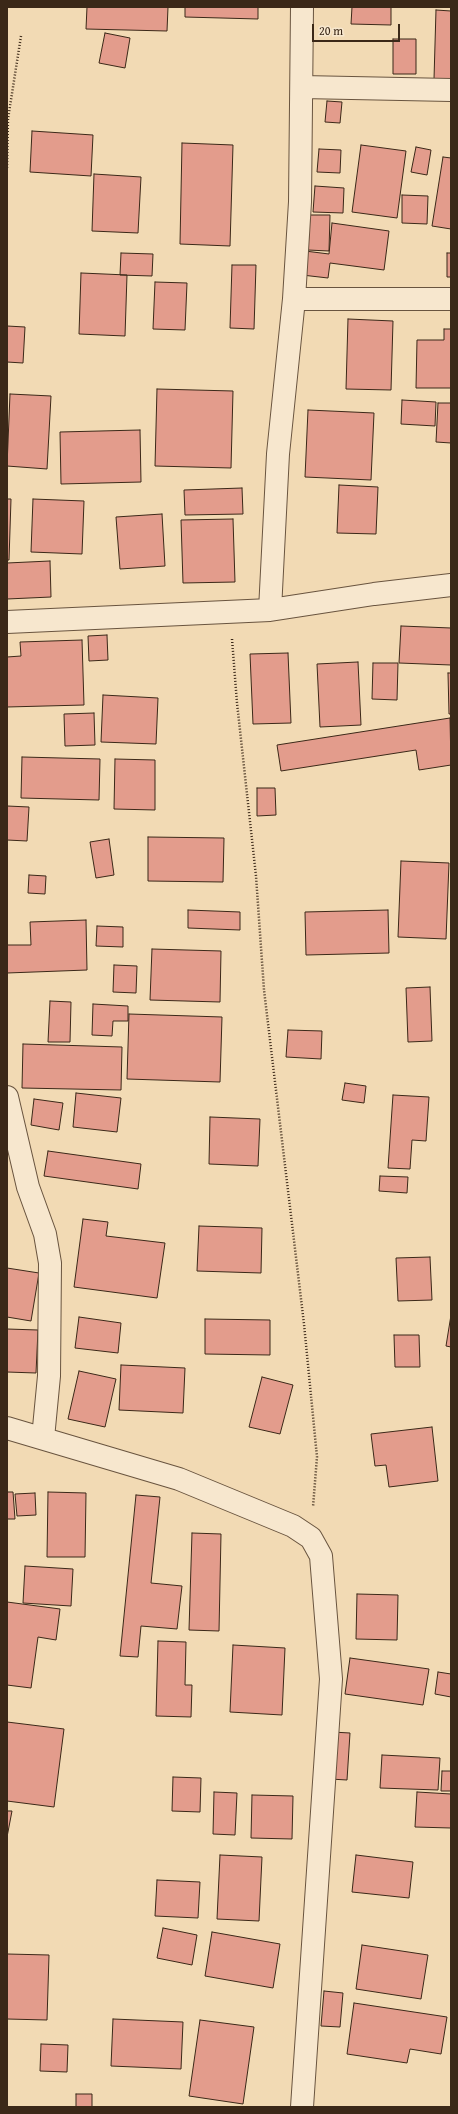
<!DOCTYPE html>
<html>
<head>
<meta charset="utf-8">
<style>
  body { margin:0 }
  #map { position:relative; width:458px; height:2114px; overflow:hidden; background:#f2dab4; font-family:"Gentium Book Plus",serif }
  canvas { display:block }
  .frame { position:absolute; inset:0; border:8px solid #3b2818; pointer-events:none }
  .scale { position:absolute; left:312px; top:24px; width:88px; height:18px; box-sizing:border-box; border:2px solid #3b2818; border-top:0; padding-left:5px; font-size:12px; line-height:14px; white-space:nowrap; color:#3b2818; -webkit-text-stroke:3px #f7e7ce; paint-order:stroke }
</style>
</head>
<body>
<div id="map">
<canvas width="458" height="2114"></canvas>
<div class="frame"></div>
<div class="scale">20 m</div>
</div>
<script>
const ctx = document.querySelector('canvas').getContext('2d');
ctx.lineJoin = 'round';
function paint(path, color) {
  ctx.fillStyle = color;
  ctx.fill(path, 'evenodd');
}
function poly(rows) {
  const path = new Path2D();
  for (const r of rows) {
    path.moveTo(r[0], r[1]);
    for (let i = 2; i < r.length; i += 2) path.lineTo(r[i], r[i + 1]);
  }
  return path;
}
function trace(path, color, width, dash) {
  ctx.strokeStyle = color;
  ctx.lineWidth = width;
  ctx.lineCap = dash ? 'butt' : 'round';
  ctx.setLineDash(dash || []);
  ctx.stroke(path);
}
const building = poly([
  [87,7,168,7,167,31,86,29,87,7],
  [185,7,258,7,258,19,185,17,185,7],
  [352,7,391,7,391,25,351,24,352,7],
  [436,10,451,11,451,79,434,79,436,10],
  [105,33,130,38,125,68,99,63,105,33],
  [393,39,416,39,416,74,393,74,393,39],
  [327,101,342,102,340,123,325,122,327,101],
  [32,131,93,135,91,176,30,172,32,131],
  [182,143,233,145,230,246,180,244,182,143],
  [361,145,406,151,397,218,352,212,361,145],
  [416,147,431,150,427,175,411,172,416,147],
  [319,149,341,150,340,173,317,172,319,149],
  [443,157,451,158,451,229,432,226,443,157],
  [94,174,141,177,138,233,92,231,94,174],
  [315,186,344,188,343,213,313,212,315,186],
  [402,195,428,196,427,224,402,223,402,195],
  [310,215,330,215,329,251,308,250,310,215],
  [332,223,389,231,384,270,330,263,328,278,302,275,305,251,329,254,332,223],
  [121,253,153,254,152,276,120,275,121,253],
  [447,253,451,253,451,277,447,277,447,253],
  [232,265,256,265,254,329,230,328,232,265],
  [81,273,127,275,125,336,79,334,81,273],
  [155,282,187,283,185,330,153,329,155,282],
  [348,319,393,321,391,390,346,389,348,319],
  [7,326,25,327,23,363,7,362,7,326],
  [444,329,451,329,451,388,416,388,417,340,444,340,444,329],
  [157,389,233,391,231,468,155,466,157,389],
  [10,394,51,396,47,469,7,466,10,394],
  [402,400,436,402,435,426,401,424,402,400],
  [438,403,451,403,451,443,436,442,438,403],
  [308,410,374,413,371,480,305,477,308,410],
  [140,430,141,482,61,484,60,432,140,430],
  [339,485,378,487,376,534,337,533,339,485],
  [242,488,243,514,185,515,184,490,242,488],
  [7,499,11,499,9,560,7,560,7,499],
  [33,499,84,501,82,554,31,552,33,499],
  [162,514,165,566,120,569,116,517,162,514],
  [233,519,235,582,183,583,181,520,233,519],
  [50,561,51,597,7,599,7,563,50,561],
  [401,626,451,628,451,665,399,663,401,626],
  [107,635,108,660,89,661,88,636,107,635],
  [82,640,84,705,7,707,7,657,21,656,20,642,82,640],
  [288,653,291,723,253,724,250,654,288,653],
  [358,662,361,725,320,727,317,664,358,662],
  [373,663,398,663,397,700,372,699,373,663],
  [448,673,451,673,451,714,449,714,448,673],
  [103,695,158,698,156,744,101,742,103,695],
  [94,713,95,745,65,746,64,714,94,713],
  [450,718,451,765,419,770,416,750,281,771,277,745,450,718],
  [22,757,100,759,99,800,21,798,22,757],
  [115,759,155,760,155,810,114,809,115,759],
  [257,788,275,788,276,815,257,816,257,788],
  [7,806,29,807,27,841,7,840,7,806],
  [148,837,224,838,223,882,148,881,148,837],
  [109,839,114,875,96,878,90,842,109,839],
  [401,861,449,863,446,939,398,937,401,861],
  [29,875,46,876,45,894,28,893,29,875],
  [188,910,240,912,240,930,188,928,188,910],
  [388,910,389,953,306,955,305,912,388,910],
  [86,920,87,970,7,973,7,945,31,945,30,922,86,920],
  [97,926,123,927,123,947,96,946,97,926],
  [152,949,221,951,220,1002,150,1000,152,949],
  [114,965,137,966,136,993,113,992,114,965],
  [430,987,432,1041,408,1042,406,988,430,987],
  [50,1001,71,1002,70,1042,48,1042,50,1001],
  [93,1004,128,1006,128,1021,113,1021,112,1036,92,1035,93,1004],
  [129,1014,222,1017,220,1082,127,1079,129,1014],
  [288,1030,322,1031,321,1059,286,1057,288,1030],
  [23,1044,122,1047,121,1090,22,1088,23,1044],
  [345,1083,366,1086,364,1103,342,1100,345,1083],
  [76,1093,121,1098,117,1132,73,1127,76,1093],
  [393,1095,429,1097,426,1141,412,1140,410,1169,388,1168,393,1095],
  [34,1099,63,1103,59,1130,31,1125,34,1099],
  [210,1117,260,1119,258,1166,209,1164,210,1117],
  [48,1151,141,1164,138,1189,44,1176,48,1151],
  [380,1176,408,1177,407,1193,379,1191,380,1176],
  [83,1219,108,1222,106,1236,165,1243,157,1298,74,1287,83,1219],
  [199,1226,262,1228,261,1273,197,1271,199,1226],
  [430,1257,432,1300,398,1301,396,1258,430,1257],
  [7,1268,39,1273,31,1321,7,1317,7,1268],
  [451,1315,451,1347,446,1346,451,1315],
  [79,1317,121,1323,118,1353,75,1348,79,1317],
  [205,1319,270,1320,270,1355,205,1354,205,1319],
  [7,1329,38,1330,36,1373,7,1372,7,1329],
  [394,1335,419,1335,420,1367,395,1367,394,1335],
  [121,1365,185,1368,183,1413,119,1410,121,1365],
  [79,1371,116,1379,105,1427,68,1419,79,1371],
  [262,1377,293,1385,280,1434,249,1427,262,1377],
  [432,1427,438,1481,389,1487,386,1465,375,1466,371,1434,432,1427],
  [7,1492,13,1492,15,1519,7,1519,7,1492],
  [48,1492,86,1493,85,1557,47,1557,48,1492],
  [35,1493,36,1515,17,1516,15,1494,35,1493],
  [136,1495,160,1497,151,1583,182,1586,177,1629,141,1626,138,1657,120,1656,136,1495],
  [192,1533,221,1534,219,1631,189,1630,192,1533],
  [25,1566,73,1569,71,1606,23,1603,25,1566],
  [357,1594,398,1595,397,1640,356,1639,357,1594],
  [7,1602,60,1609,56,1640,38,1637,31,1688,7,1685,7,1602],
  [158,1641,186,1642,185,1685,192,1685,191,1717,156,1716,158,1641],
  [233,1645,285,1648,282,1715,230,1712,233,1645],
  [350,1658,429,1669,423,1705,345,1694,350,1658],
  [438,1672,451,1674,451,1697,435,1694,438,1672],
  [7,1722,64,1729,54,1807,7,1801,7,1722],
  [332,1732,350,1733,347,1780,330,1779,332,1732],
  [382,1755,440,1758,438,1790,380,1788,382,1755],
  [442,1771,451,1771,451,1791,441,1791,442,1771],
  [173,1777,201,1778,200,1812,172,1811,173,1777],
  [214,1792,237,1793,235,1835,213,1834,214,1792],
  [417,1792,451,1794,451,1828,415,1827,417,1792],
  [252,1795,293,1796,292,1839,251,1838,252,1795],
  [7,1811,12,1811,7,1837,7,1811],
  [220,1855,262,1857,259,1921,217,1919,220,1855],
  [356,1855,413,1862,409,1898,352,1892,356,1855],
  [157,1880,200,1882,198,1918,155,1916,157,1880],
  [163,1928,197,1935,192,1965,157,1958,163,1928],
  [212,1932,280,1944,273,1988,205,1976,212,1932],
  [362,1945,428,1955,421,1999,356,1989,362,1945],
  [7,1954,49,1955,47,2020,7,2019,7,1954],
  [324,1991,343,1993,340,2027,321,2026,324,1991],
  [354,2003,447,2017,441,2054,410,2049,407,2063,347,2054,354,2003],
  [113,2019,183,2022,181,2069,111,2066,113,2019],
  [200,2020,254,2027,243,2104,189,2096,200,2020],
  [41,2044,68,2045,67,2072,40,2071,41,2044],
  [76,2094,92,2094,92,2107,76,2107,76,2094]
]);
paint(building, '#e39c8c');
trace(building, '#3b2818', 1);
const minor = poly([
  [302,87,451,90],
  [294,299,451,299],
  [270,610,278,454,294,299,300,202,302,7],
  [7,622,270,610,374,594,451,585],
  [7,1097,28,1187,45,1234,50,1263,49,1376,43,1438],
  [7,1428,179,1479,293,1526,311,1538,321,1556,331,1679,302,2107]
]);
trace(minor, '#69543f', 24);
trace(poly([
  [7,168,8,119,21,36],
  [232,639,237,703,256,876,264,990,304,1324,317,1457,313,1507]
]), '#3b2818', 2.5, [1, 2]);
trace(minor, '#f7e7ce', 22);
</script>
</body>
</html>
